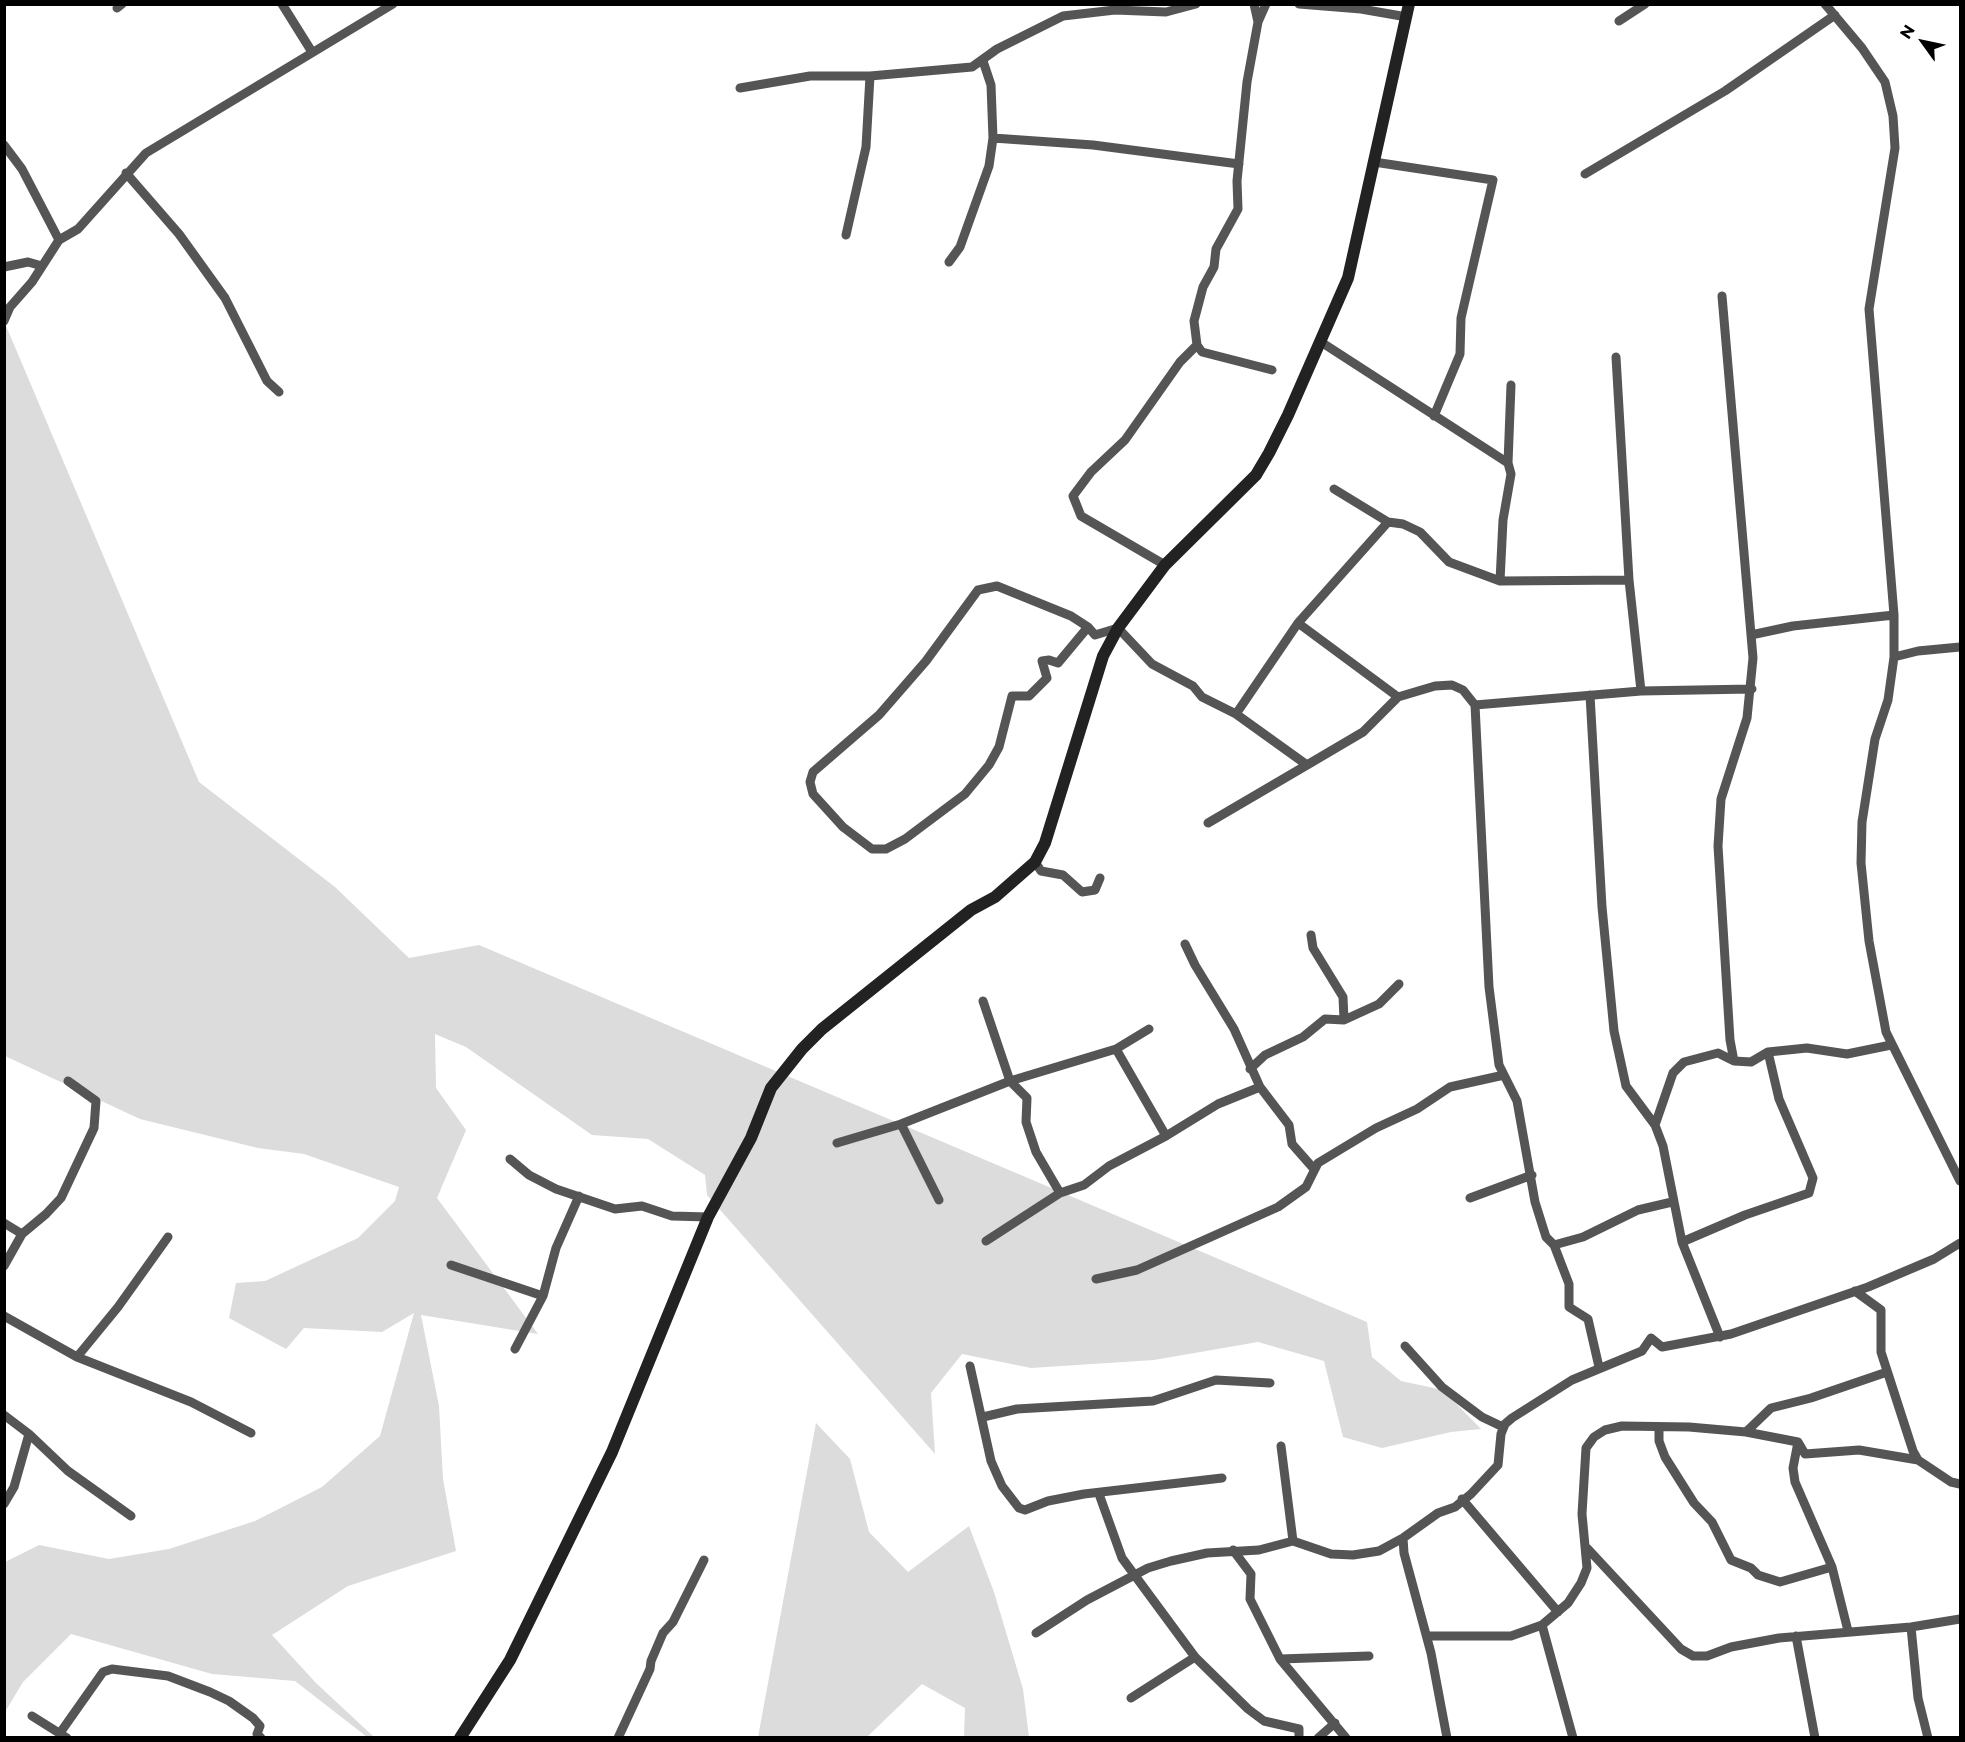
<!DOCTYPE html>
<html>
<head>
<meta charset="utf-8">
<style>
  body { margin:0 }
  #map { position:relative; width:1965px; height:1742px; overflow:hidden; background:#fff; font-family:Montserrat,sans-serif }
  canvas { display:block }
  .frame { position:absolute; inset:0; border:6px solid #000; pointer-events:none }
  .north { position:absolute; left:1893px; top:12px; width:60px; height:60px; -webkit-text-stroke:4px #fff; paint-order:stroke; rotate:303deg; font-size:16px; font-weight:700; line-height:24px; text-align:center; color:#000 }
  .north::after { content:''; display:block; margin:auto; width:21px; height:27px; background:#000; clip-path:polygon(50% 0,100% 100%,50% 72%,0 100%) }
</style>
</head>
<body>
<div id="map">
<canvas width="1965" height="1742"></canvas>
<div class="frame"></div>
<div class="north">N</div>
</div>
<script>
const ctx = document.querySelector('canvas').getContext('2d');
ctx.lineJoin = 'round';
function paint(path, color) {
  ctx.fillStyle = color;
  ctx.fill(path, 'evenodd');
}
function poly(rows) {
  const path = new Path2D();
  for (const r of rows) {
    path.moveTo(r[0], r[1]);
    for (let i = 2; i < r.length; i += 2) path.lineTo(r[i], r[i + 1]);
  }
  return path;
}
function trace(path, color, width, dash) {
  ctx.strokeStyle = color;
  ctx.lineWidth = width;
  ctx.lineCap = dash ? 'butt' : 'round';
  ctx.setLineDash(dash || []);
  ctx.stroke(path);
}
paint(poly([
  [4,321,199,782,335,887,409,958,479,945,1367,1322,1372,1357,1401,1381,1443,1390,1481,1429,1451,1432,1382,1448,1343,1437,1324,1361,1258,1342,1154,1360,1031,1368,962,1354,931,1393,935,1454,707,1195,705,1175,648,1139,592,1135,466,1047,435,1034,436,1088,466,1130,437,1198,538,1334,421,1315,439,1406,443,1479,456,1551,348,1586,272,1635,316,1683,374,1737,367,1737,295,1681,212,1674,71,1634,23,1682,5,1712,5,1562,39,1545,109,1559,169,1549,255,1521,322,1487,380,1436,414,1313,382,1332,304,1328,286,1349,229,1318,236,1283,265,1281,358,1238,395,1201,399,1187,304,1154,258,1148,140,1119,5,1056],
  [816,1423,850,1459,869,1532,908,1572,969,1526,994,1592,1023,1689,1029,1737,964,1737,965,1708,922,1684,867,1737,758,1737]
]), '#dcdcdc');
trace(poly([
  [282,4,312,52],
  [1254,4,1258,22],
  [1266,4,1258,22,1247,82,1237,181,1238,209,1216,249,1214,267,1203,287,1194,321,1197,345,1202,352,1272,370],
  [1299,4,1361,9,1407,17],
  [1825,4,1862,48,1885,82,1893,116,1895,148,1869,309,1894,615,1894,657,1888,700,1875,739,1862,822,1861,863,1869,941,1886,1032,1960,1181],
  [117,8,122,4],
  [1619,21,1645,4],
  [740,88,810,76,870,76,972,67,997,49,1063,16,1115,10,1166,12,1196,4],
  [993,138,1093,145,1239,164],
  [4,145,22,169,59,240],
  [1374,162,1493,180,1461,318,1460,354,1434,416],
  [126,173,179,234,225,298,267,381,279,392],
  [1585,174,1725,91,1835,15],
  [846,235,866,147,870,76],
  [949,262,960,247,989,166,993,138,991,85,983,61],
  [4,267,28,262,42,266],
  [1722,296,1753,658,1747,718,1721,799,1718,846,1730,1040,1734,1061,1751,1062,1768,1052,1807,1048,1847,1054,1891,1045],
  [4,321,10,307,32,282,59,240,78,229,146,153,393,4],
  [1321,342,1508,463],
  [1616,357,1629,580,1641,691],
  [1334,489,1388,522,1403,524,1420,532,1449,562,1500,581,1629,580],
  [1165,565,1081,516,1073,496,1091,472,1125,440,1180,362,1197,345],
  [1500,581,1503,520,1511,474,1508,463,1511,385],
  [1298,623,1398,697],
  [1088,627,1058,663,1049,660,1042,661,1047,678,1029,696,1012,696,999,747,989,765,965,794,905,839,886,849,872,849,843,827,813,794,810,782,813,772,879,715,926,661,978,590,997,586,1071,616,1088,627,1095,635,1118,628,1152,664,1193,686,1202,697,1236,714,1307,765,1363,732,1398,697,1435,686,1452,685,1463,690,1475,705,1641,691,1752,689],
  [1751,635,1793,626,1894,615],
  [1894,657,1918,651,1960,647],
  [1590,695,1602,907,1614,1031,1626,1086,1655,1125,1663,1146,1682,1242,1720,1337],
  [1475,705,1489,987,1499,1065,1517,1101,1535,1202,1546,1237,1554,1245,1569,1284,1569,1307,1588,1319,1599,1367],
  [1236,714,1298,623,1388,522],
  [1208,823,1307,765],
  [1035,862,1041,871,1063,875,1082,892,1095,890,1100,878],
  [1311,935,1313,948,1343,997,1344,1020],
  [1185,944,1195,965,1234,1029,1260,1087,1289,1125,1292,1144,1314,1169],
  [983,1001,1010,1081,1027,1098,1026,1122,1036,1152,1060,1193],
  [1116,1049,1166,1136],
  [1250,1069,1265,1055,1303,1037,1325,1019,1344,1020,1379,1004,1399,984],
  [901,1124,939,1200],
  [1655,1125,1673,1073,1684,1062,1718,1053,1734,1061],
  [837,1143,901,1124,1010,1081,1116,1049,1149,1029],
  [510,1159,529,1175,556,1189,615,1209,642,1206,672,1216,708,1217],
  [1470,1198,1532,1175],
  [4,1223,22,1234,4,1266],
  [22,1234,46,1214,61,1198,94,1128,96,1101,68,1081],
  [986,1241,1060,1193,1084,1185,1109,1166,1166,1136,1218,1104,1260,1087],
  [1682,1242,1745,1215,1809,1193,1813,1178,1779,1099,1768,1052],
  [1554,1245,1583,1237,1638,1210,1672,1202],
  [451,1265,543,1296],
  [1096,1279,1137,1270,1278,1207,1306,1187,1318,1163,1376,1128,1417,1109,1450,1087,1504,1075],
  [1855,1291,1881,1310,1881,1352,1913,1451,1918,1460],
  [4,1316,77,1357,191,1402,251,1433],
  [1405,1346,1442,1387,1482,1417,1503,1427],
  [515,1349,543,1296,556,1248,579,1196],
  [77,1357,118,1307,168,1237],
  [970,1366,991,1461,1002,1486,1019,1508,1025,1510,1048,1501,1084,1494,1222,1478],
  [4,1415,29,1434,68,1471,131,1516],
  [983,1417,1017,1409,1153,1401,1216,1380,1270,1383],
  [1659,1427,1659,1441,1665,1457,1694,1503,1712,1522,1731,1560,1751,1568,1758,1575,1780,1582,1832,1567],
  [1746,1432,1771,1408,1811,1398,1887,1372],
  [1798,1442,1793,1468,1795,1482,1832,1567,1848,1631],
  [1281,1446,1293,1541],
  [1099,1494,1122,1558,1195,1657,1248,1709,1264,1721,1299,1729,1299,1738],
  [1462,1499,1558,1612],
  [4,1504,14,1487,29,1434],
  [1403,1538,1404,1553,1431,1653,1447,1738],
  [1587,1548,1681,1649,1693,1656,1707,1656,1731,1647,1779,1638,1911,1627,1960,1619],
  [1233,1550,1251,1574,1250,1599,1280,1659,1346,1738],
  [1542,1625,1573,1738],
  [1911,1627,1918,1698,1928,1738],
  [1036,1633,1087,1600,1148,1568,1171,1561,1207,1553,1259,1550,1293,1541,1331,1554,1353,1555,1379,1551,1403,1538,1438,1513,1455,1507,1471,1494,1498,1465,1501,1434,1505,1424,1512,1418,1572,1380,1642,1351,1651,1338,1662,1347,1731,1334,1868,1287,1934,1259,1960,1243],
  [1427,1636,1511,1636,1542,1625,1568,1603,1581,1583,1587,1568,1582,1514,1586,1448,1594,1437,1605,1430,1622,1426,1689,1427,1746,1432,1798,1442,1805,1454,1859,1450,1918,1460,1951,1482,1960,1484],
  [1796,1636,1815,1738],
  [1280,1659,1369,1656],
  [1131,1698,1195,1657],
  [32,1716,67,1738],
  [60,1733,103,1672,112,1669,168,1676,210,1692,229,1701,253,1718,260,1726,257,1734,261,1738],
  [618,1738,650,1669,651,1661,663,1633,673,1622,704,1560],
  [1318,1738,1335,1723]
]), '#555', 9);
trace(poly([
  [460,1738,510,1660,612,1452,708,1217,751,1138,771,1088,802,1049,822,1029,971,910,995,897,1035,862,1045,843,1103,656,1118,628,1165,565,1256,475,1269,453,1288,415,1348,278,1409,4]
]), '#222', 12);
</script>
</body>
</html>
